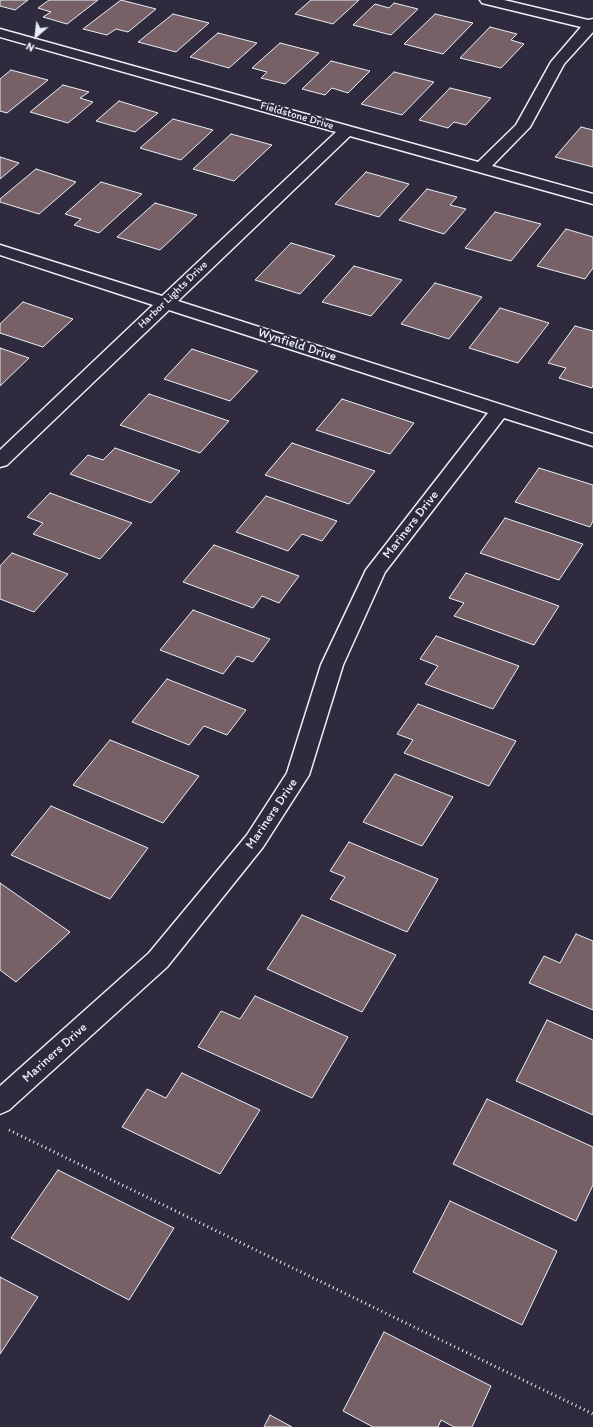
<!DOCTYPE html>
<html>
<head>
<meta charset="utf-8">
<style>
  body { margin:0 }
  #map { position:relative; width:593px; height:1427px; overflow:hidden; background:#2f2a3d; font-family:Itim,sans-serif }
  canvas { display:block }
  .north { position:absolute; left:16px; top:16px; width:40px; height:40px; -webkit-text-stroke:3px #2f2a3d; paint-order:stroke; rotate:208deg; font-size:11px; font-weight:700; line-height:16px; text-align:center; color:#e8f1f8 }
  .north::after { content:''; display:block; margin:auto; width:14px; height:18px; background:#e8f1f8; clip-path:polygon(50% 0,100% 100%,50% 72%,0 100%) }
</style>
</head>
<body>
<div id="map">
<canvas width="593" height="1427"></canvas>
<div class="north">N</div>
</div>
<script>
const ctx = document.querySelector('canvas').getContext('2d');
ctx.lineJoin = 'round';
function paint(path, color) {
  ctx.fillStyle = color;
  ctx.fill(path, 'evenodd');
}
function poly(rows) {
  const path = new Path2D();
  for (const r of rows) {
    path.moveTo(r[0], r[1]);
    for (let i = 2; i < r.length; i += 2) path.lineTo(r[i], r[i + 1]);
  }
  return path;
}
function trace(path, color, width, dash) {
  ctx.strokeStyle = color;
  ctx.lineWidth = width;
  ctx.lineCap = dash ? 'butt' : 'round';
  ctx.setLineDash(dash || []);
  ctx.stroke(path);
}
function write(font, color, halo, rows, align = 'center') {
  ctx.font = font + ' Itim,sans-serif';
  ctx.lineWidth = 4;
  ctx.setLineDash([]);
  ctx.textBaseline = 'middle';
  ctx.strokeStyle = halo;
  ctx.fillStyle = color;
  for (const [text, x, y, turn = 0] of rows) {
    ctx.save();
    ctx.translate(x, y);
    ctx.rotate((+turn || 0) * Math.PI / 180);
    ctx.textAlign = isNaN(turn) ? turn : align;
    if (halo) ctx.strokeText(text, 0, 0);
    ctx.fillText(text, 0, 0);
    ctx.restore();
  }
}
const building = poly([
  [0,0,28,0,15,10,0,6,0,0],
  [49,0,98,0,67,24,43,17,51,12,38,8,49,0],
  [121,0,156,9,128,32,116,29,107,35,83,29,121,0],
  [311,0,359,0,333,24,295,14,311,0],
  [394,3,418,9,391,35,353,25,375,4,389,8,394,3],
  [173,14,209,23,176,52,138,42,173,14],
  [435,14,473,23,443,54,404,44,435,14],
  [490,27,517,34,511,40,524,44,501,68,460,58,490,27],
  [218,33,257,43,229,68,190,57,218,33],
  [280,43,319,53,285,84,261,78,267,72,252,68,280,43],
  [331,61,370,71,348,93,332,88,325,95,302,89,331,61],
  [11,70,48,80,7,113,0,111,0,79,11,70],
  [394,72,434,82,402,115,361,104,394,72],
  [63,85,89,92,80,98,93,102,68,123,30,112,63,85],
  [450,88,491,98,466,125,454,122,448,128,419,120,450,88],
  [119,101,158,113,135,132,96,121,119,101],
  [173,119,213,130,181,160,140,148,173,119],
  [581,127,593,130,593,167,555,157,581,127],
  [231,134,272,145,234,181,193,169,231,134],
  [0,157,19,163,0,179,0,157],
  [36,169,76,182,39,214,0,202,0,199,36,169],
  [366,172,409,184,379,217,335,204,366,172],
  [101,182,142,194,99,233,74,225,81,219,65,214,101,182],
  [427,189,457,197,450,205,466,209,444,234,399,220,427,189],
  [155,203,197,215,160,250,117,237,155,203],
  [495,212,541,224,511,261,465,248,495,212],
  [566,229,593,237,593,268,585,279,537,266,566,229],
  [291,243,335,256,300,294,255,280,291,243],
  [354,266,402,280,371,316,322,302,354,266],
  [435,283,482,297,449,339,401,324,435,283],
  [23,302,73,319,43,347,0,333,0,324,23,302],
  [500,308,549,323,518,363,469,348,500,308],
  [575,326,593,331,593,385,592,388,559,378,566,368,548,363,575,326],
  [0,348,29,358,0,386,0,348],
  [192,349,258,371,230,401,164,379,192,349],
  [149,394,229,421,200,453,120,425,149,394],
  [342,399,414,423,390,454,316,430,342,399],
  [292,443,375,471,349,504,265,475,292,443],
  [115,448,180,471,151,503,70,474,88,455,103,460,115,448],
  [539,468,593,485,593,521,590,527,515,502,539,468],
  [50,493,132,523,100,559,33,534,43,523,27,517,50,493],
  [266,496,337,521,322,541,302,534,288,551,236,532,266,496],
  [505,518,583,544,559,580,480,553,505,518],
  [214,545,299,576,279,603,262,596,253,608,183,582,214,545],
  [12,553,68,574,34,612,0,599,0,566,12,553],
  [466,573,559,606,534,645,454,616,464,603,449,598,466,573],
  [193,610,270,639,253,662,237,656,223,674,160,650,193,610],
  [436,636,519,666,493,709,425,684,438,666,420,659,436,636],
  [167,679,246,710,227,735,204,726,189,745,132,722,167,679],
  [418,704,516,741,489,786,404,753,413,740,397,734,418,704],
  [110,740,199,776,163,823,73,785,110,740],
  [395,774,453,797,422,846,363,822,395,774],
  [51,806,148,848,110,899,11,855,51,806],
  [349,842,438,879,407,932,330,899,345,877,330,871,349,842],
  [0,883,70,932,16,982,0,970,0,883],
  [302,915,396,955,362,1012,267,969,302,915],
  [576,934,593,941,593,1010,529,983,544,956,560,963,576,934],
  [255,996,348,1037,312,1098,198,1047,221,1011,240,1019,255,996],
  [547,1020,593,1040,593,1115,516,1081,547,1020],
  [182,1073,260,1110,220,1174,122,1127,147,1089,166,1098,182,1073],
  [487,1099,593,1147,593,1185,576,1221,453,1164,487,1099],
  [58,1170,174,1228,129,1300,11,1238,58,1170],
  [450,1201,557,1251,522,1325,413,1272,450,1201],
  [0,1277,38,1297,0,1354,0,1277],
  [384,1332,491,1386,472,1427,454,1427,441,1420,438,1427,373,1427,343,1411,384,1332],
  [270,1415,292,1427,264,1427,270,1415]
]);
paint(building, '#776066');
trace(building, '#e8f1f8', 1);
const minor = poly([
  [480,0,504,0,588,20,593,19,593,32,564,64,530,127,492,166,593,194,593,204,350,136,178,301,593,434,593,446,504,418,385,572,343,665,309,775,263,847,167,967,9,1110,0,1114,0,1086,149,953,247,835,287,773,321,665,366,570,488,413,169,310,7,465,0,467,0,450,153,305,0,255,0,245,162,296,336,132,0,37,0,29,478,162,516,125,551,62,581,27,482,3,480,0]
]);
trace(minor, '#e8f1f8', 3);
trace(poly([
  [9,1130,593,1414]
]), '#e8f1f8', 3, [1, 3.5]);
paint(minor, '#2f2a3d');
write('11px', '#e8f1f8', '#2f2a3d', [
  ["Fieldstone Drive",297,116,16],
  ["Harbor Lights Drive",173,295,-44]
]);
write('13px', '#e8f1f8', '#2f2a3d', [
  ["Wynfield Drive",297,345,18],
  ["Mariners Drive",411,525,-52],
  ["Mariners Drive",272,814,-56],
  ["Mariners Drive",55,1053,-42]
]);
</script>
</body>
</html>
